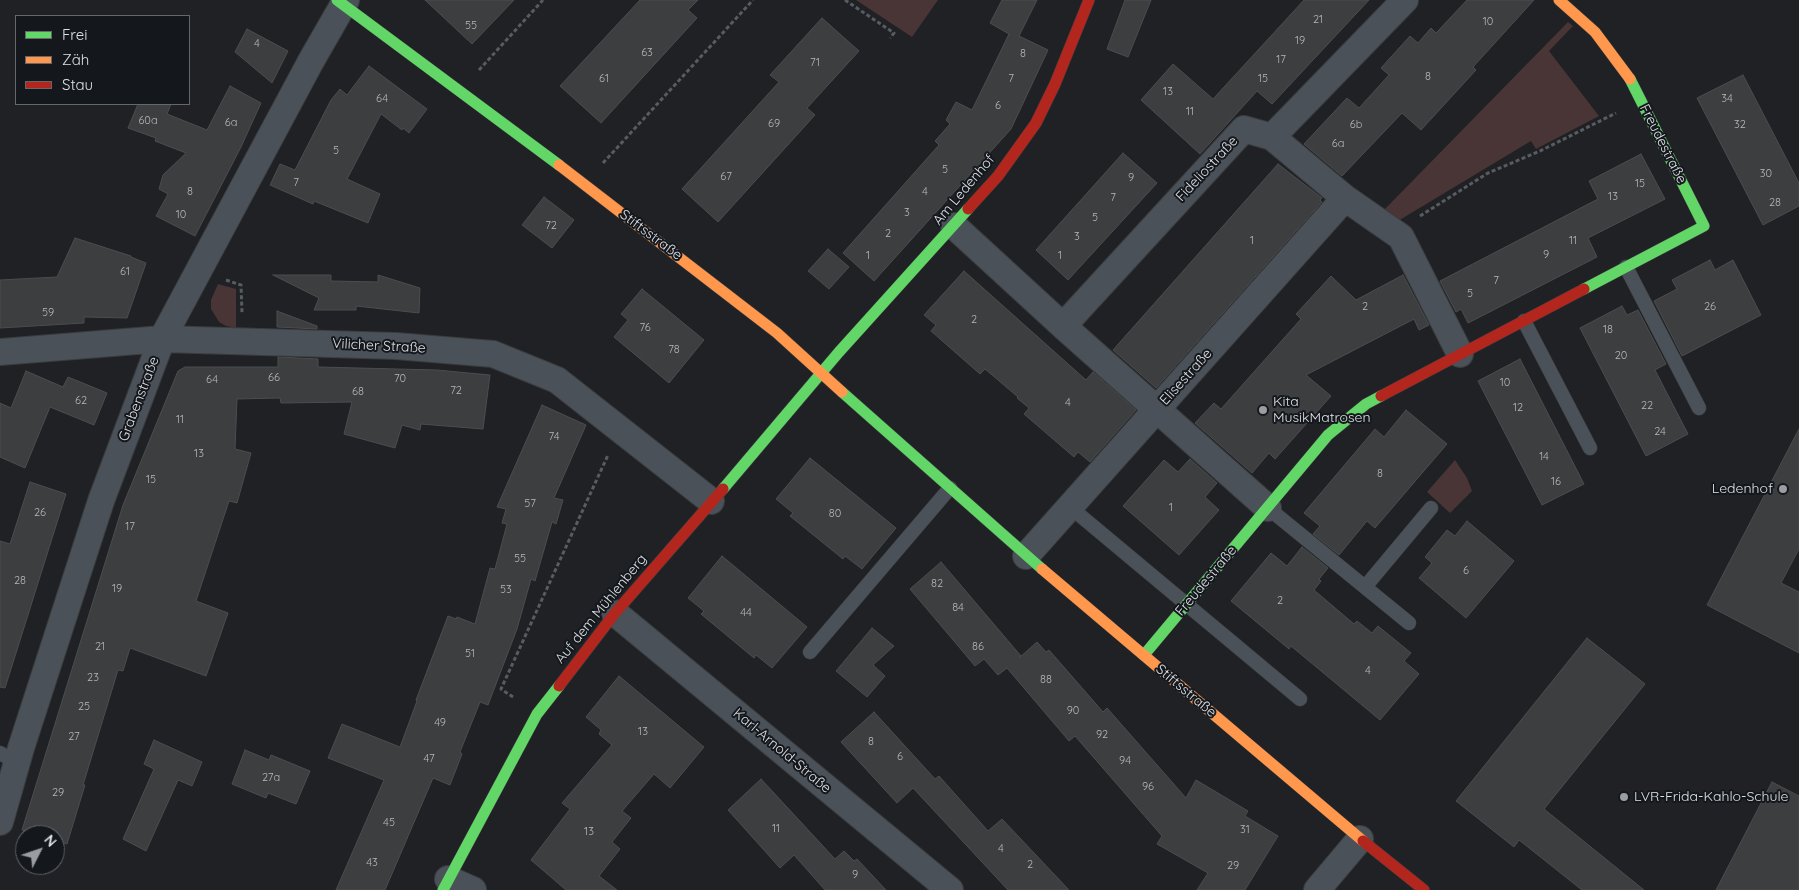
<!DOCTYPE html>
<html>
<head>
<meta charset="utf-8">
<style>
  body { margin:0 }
  #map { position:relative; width:1799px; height:890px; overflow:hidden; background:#1f2124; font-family:Quicksand,sans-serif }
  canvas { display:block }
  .legend { position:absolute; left:15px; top:15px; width:175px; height:90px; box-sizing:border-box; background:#14181d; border:1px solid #64686d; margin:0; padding:6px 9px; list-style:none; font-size:15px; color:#dde0e4 }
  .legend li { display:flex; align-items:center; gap:10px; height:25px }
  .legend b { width:25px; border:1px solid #64686d }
  .north { position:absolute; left:15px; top:825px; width:50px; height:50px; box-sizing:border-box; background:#14181d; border:1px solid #64686d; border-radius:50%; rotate:49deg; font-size:14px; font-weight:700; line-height:20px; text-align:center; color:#dde0e4 }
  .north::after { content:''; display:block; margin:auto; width:18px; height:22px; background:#9a9da1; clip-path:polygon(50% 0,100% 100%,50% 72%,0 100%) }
</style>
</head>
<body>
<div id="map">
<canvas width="1799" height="890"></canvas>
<ul class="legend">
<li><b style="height:6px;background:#63d668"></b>Frei</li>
<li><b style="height:6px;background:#ff974d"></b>Zäh</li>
<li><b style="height:6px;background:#b3261e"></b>Stau</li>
</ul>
<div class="north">N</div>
</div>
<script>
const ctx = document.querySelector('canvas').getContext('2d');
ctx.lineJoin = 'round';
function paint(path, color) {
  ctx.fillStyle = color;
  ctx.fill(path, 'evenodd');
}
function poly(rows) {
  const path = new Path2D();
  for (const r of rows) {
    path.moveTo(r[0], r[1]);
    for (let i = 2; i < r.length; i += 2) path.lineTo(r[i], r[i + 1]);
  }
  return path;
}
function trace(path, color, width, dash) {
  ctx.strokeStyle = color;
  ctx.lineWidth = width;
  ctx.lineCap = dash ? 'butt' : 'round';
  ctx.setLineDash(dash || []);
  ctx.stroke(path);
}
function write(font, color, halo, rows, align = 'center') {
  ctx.font = font + ' Quicksand,sans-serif';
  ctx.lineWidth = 4;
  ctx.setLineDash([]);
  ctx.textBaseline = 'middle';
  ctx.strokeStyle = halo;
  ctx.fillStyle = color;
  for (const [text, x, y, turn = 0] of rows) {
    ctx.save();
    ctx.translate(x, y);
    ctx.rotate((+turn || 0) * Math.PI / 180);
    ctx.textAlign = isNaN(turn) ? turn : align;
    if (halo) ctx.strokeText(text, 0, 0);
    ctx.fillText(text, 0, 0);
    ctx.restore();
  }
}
paint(poly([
  [856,0,938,0,912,37],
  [1568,22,1573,26,1549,51,1599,116,1536,149,1531,141,1393,224,1381,213],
  [218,284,236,289,236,328,226,326,219,322,211,309,211,300],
  [1455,460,1467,478,1472,491,1450,513,1427,492]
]), '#493535');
const building = poly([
  [425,0,514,0,472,44,425,0],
  [640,0,698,0,688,10,697,18,601,123,560,86,640,0],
  [1002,0,1037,0,1019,36,1048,50,1011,129,874,281,843,253,939,145,935,141,950,124,946,120,956,102,972,110,1009,34,990,23,1002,0],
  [1125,0,1151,0,1128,57,1107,49,1125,0],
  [1304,0,1369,0,1272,104,1257,91,1200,154,1141,100,1173,64,1213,99,1304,0],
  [1467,0,1534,0,1473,67,1476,70,1421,130,1402,113,1342,176,1304,144,1347,98,1359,108,1389,75,1381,68,1410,36,1418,43,1431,28,1436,33,1467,0],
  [822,18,859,51,807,108,815,115,718,222,682,189,779,82,770,75,822,18],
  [247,29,288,51,272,83,235,52,247,29],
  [369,66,427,109,409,133,403,128,402,130,381,114,347,179,380,194,368,223,314,201,313,204,270,185,280,164,295,170,331,100,340,89,347,95,369,66],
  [1743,75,1799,183,1799,206,1763,225,1697,98,1743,75],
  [230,86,261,103,241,147,195,236,156,216,168,194,159,189,163,175,186,153,155,141,156,138,128,128,138,104,171,104,167,114,207,130,230,86],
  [1123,153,1157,183,1068,280,1036,250,1123,153],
  [1641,154,1665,199,1588,238,1597,257,1468,323,1461,309,1456,312,1440,281,1598,199,1589,181,1641,154],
  [1278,164,1322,198,1320,200,1322,202,1156,388,1113,350,1278,164],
  [544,197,574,220,552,248,522,225,544,197],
  [75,238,131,256,131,257,146,263,127,318,84,317,84,323,0,328,0,280,57,277,75,238],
  [828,249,849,267,829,289,808,271,828,249],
  [1710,260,1715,270,1733,260,1761,315,1682,356,1654,301,1677,289,1672,280,1710,260],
  [964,271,1086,380,1093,372,1136,410,1090,462,1078,452,1074,457,1024,414,1029,408,1017,398,1018,397,985,369,980,374,931,331,936,325,924,315,964,271],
  [273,275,331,275,331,281,378,282,378,275,420,288,419,313,356,306,356,310,314,310,319,298,273,275],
  [1403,275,1429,325,1419,330,1414,319,1306,375,1331,396,1275,459,1269,453,1252,473,1195,423,1214,403,1221,409,1301,319,1296,314,1331,276,1356,300,1403,275],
  [642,289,704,340,669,383,614,337,628,320,621,314,642,289],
  [1622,306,1627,315,1638,310,1666,364,1655,370,1688,434,1646,456,1580,328,1622,306],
  [277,311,317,326,317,329,277,327,277,311],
  [278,357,318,359,318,367,437,370,490,375,483,429,421,424,420,430,402,425,395,448,344,434,352,402,281,403,280,398,237,399,235,449,251,453,237,503,229,501,196,601,228,613,206,676,130,648,123,671,118,670,83,785,85,785,67,844,55,840,55,835,38,835,22,830,123,505,178,371,185,367,278,367,278,357],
  [1520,359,1584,484,1542,505,1478,381,1520,359],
  [26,371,63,387,68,377,107,393,94,425,50,407,25,468,0,457,0,403,11,408,26,371],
  [542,405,586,425,554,498,563,500,556,524,552,522,535,581,531,579,517,629,488,705,480,702,460,752,462,754,450,785,433,778,385,890,336,890,384,780,328,758,342,724,400,747,417,701,416,700,448,616,456,619,457,617,475,624,490,568,495,569,507,524,502,523,506,509,497,507,542,405],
  [1406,410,1447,444,1375,528,1367,521,1339,555,1313,534,1320,526,1304,513,1375,429,1384,437,1406,410],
  [1799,429,1799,549,1781,583,1799,592,1799,653,1707,605,1799,429],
  [810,458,896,528,862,569,845,556,843,559,790,516,793,513,776,499,810,458],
  [1190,459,1217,483,1205,497,1219,510,1179,555,1123,506,1164,460,1178,472,1190,459],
  [30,482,66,494,5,688,0,687,0,541,10,544,30,482],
  [1467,521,1514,561,1466,618,1419,578,1432,563,1425,557,1447,530,1455,536,1467,521],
  [1302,547,1328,568,1319,579,1321,581,1314,590,1354,624,1357,621,1372,633,1378,626,1411,653,1404,661,1419,674,1380,720,1291,646,1289,649,1231,601,1271,553,1287,566,1302,547],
  [722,556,807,627,772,668,756,655,754,658,701,614,704,611,688,598,722,556],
  [941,562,1021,656,1019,658,1037,642,1046,652,1049,650,1103,712,1107,708,1186,798,1196,780,1248,811,1245,816,1278,836,1245,890,1197,890,1208,873,1157,844,1162,836,1075,736,1069,741,1007,668,998,675,984,659,975,666,910,589,941,562],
  [872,628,894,646,873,665,885,676,867,697,836,671,872,628],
  [1587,638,1645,684,1544,809,1644,890,1582,890,1519,840,1514,847,1456,801,1587,638],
  [619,676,704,747,670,788,654,774,622,811,631,818,612,842,620,849,599,876,617,890,566,890,531,860,570,809,562,803,612,745,599,734,601,730,586,717,619,676],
  [874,712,935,779,939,776,988,831,1002,819,1069,890,1008,890,913,788,897,803,841,742,874,712],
  [154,740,202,762,192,786,178,780,146,851,123,839,154,769,144,764,154,740],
  [245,750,269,760,271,755,310,771,296,804,268,793,266,798,232,784,245,750],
  [761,779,835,859,844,851,854,861,857,859,886,890,825,890,794,855,780,868,728,810,761,779],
  [1772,782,1799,796,1799,890,1716,890,1772,782]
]);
paint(building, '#3c3e40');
trace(building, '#4b4d4f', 1);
const lane = poly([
  [1626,267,1699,408],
  [1524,321,1590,448],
  [1070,507,1300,699],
  [1268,508,1409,623],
  [1365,587,1431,508],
  [810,652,950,488],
  [0,753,17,763]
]);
const street = poly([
  [1272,137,1345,198],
  [954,226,1063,326,1244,129,1272,137,1405,0],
  [1063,326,1268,508],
  [0,352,162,339,396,346,493,354,557,380,711,501],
  [1026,556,1345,198,1401,237,1460,354],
  [615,613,950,890],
  [0,822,21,748,101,501,162,339,311,61,346,0],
  [448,879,473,890],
  [1317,890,1360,839]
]);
const fast = poly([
  [337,0,559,165],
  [1584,289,1704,226,1630,79],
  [842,392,1042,569],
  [723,489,839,352,968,209],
  [1144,655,1328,435,1366,404,1381,396],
  [443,890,537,714,559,686]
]);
const slow = poly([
  [1559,0,1595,32,1630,79],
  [559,165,777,333,842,392],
  [1042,569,1363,841]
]);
const jam = poly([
  [968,209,998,176,1036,123,1055,84,1089,0],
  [1381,396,1584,289],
  [559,686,615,613,723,489],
  [1363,841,1424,890]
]);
trace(lane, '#3a3c3e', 15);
trace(street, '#3a3c3e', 28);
trace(fast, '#3a3c3e', 12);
trace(slow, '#3a3c3e', 12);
trace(jam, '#3a3c3e', 12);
trace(poly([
  [845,0,894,33,890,38],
  [479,70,543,0],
  [603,163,753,0],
  [1420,216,1488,173,1540,151,1616,113],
  [226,280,241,285,242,313],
  [513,697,501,689,608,455]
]), '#575c61', 3, [4, 2.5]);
trace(lane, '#4a5158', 14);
trace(street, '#4a5158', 26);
trace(fast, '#63d668', 11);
trace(slow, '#ff974d', 11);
trace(jam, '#b3261e', 11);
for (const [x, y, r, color] of [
  [1263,410,5,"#9a9da1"],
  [1783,489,5,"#9a9da1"],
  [1624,797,5,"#9a9da1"]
]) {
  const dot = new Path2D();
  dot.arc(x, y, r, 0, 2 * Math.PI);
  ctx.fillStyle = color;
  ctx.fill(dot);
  trace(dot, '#14181d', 2);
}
write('11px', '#b5b8bb', null, [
  ["21",1318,20],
  ["10",1488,22],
  ["55",471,26],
  ["19",1300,41],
  ["4",257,44],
  ["63",647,53],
  ["8",1023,54],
  ["17",1281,60],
  ["71",815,63],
  ["8",1428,77],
  ["61",604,79],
  ["7",1011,79],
  ["15",1263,79],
  ["13",1168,92],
  ["64",382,99],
  ["34",1727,99],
  ["6",998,106],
  ["11",1190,112],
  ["60a",148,121],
  ["6a",231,123],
  ["69",774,124],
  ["6b",1356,125],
  ["32",1740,125],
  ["6a",1338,144],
  ["5",336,151],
  ["5",945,170],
  ["30",1766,174],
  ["67",726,177],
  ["9",1131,178],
  ["7",296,183],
  ["15",1640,184],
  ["8",190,192],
  ["4",925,192],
  ["13",1613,197],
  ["7",1113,198],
  ["28",1775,203],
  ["3",907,213],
  ["10",181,215],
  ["5",1095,218],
  ["72",551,226],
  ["2",888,234],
  ["3",1077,237],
  ["1",1252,241],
  ["11",1573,241],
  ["9",1546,255],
  ["1",868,256],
  ["1",1060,256],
  ["61",125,272],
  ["7",1496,281],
  ["5",1470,294],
  ["2",1365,307],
  ["26",1710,307],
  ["59",48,313],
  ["2",974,320],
  ["76",645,328],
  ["18",1608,330],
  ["78",674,350],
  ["20",1621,356],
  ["66",274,378],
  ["70",400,379],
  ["64",212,380],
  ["10",1505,383],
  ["72",456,391],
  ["68",358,392],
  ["62",81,401],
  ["4",1068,403],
  ["22",1647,406],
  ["12",1518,408],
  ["11",180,420],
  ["24",1660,432],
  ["74",554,437],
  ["13",199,454],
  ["14",1544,457],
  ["8",1380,474],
  ["15",151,480],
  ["16",1556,482],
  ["57",530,504],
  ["1",1171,508],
  ["26",40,513],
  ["80",835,514],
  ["17",130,527],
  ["55",520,559],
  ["6",1466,571],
  ["28",20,581],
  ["82",937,584],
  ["19",117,589],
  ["53",506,590],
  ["2",1280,601],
  ["84",958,608],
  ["44",746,613],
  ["21",100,647],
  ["86",978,647],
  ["51",470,654],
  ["4",1368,671],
  ["23",93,678],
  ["88",1046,680],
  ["25",84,707],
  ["90",1073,711],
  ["49",440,723],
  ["13",643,732],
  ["92",1102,735],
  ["27",74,737],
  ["8",871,742],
  ["6",900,757],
  ["47",429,759],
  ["94",1125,761],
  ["27a",271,778],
  ["96",1148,787],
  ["29",58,793],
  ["45",389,823],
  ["11",776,829],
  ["31",1245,830],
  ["13",589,832],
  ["4",1001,849],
  ["43",372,863],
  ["2",1030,865],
  ["29",1233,866],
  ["9",855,875]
]);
write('14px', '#dde0e4', '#14181d', [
  ["Freudestraße",1663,144,63],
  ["Fideliostraße",1207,169,-47],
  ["Am Ledenhof",964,190,-50],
  ["Stiftsstraße",651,235,37],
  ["Vilicher Straße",379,346,3],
  ["Elisestraße",1186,377,-48],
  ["Grabenstraße",139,399,-69],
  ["Freudestraße",1206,581,-50],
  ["Auf dem Mühlenberg",601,609,-51],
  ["Stiftsstraße",1186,691,40],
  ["Karl-Arnold-Straße",782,751,40]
]);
write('14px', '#dde0e4', '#14181d', [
  ["Kita",1273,402],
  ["MusikMatrosen",1273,418],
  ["Ledenhof",1773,489,"right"],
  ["LVR-Frida-Kahlo-Schule",1634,797]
], 'left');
</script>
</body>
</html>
